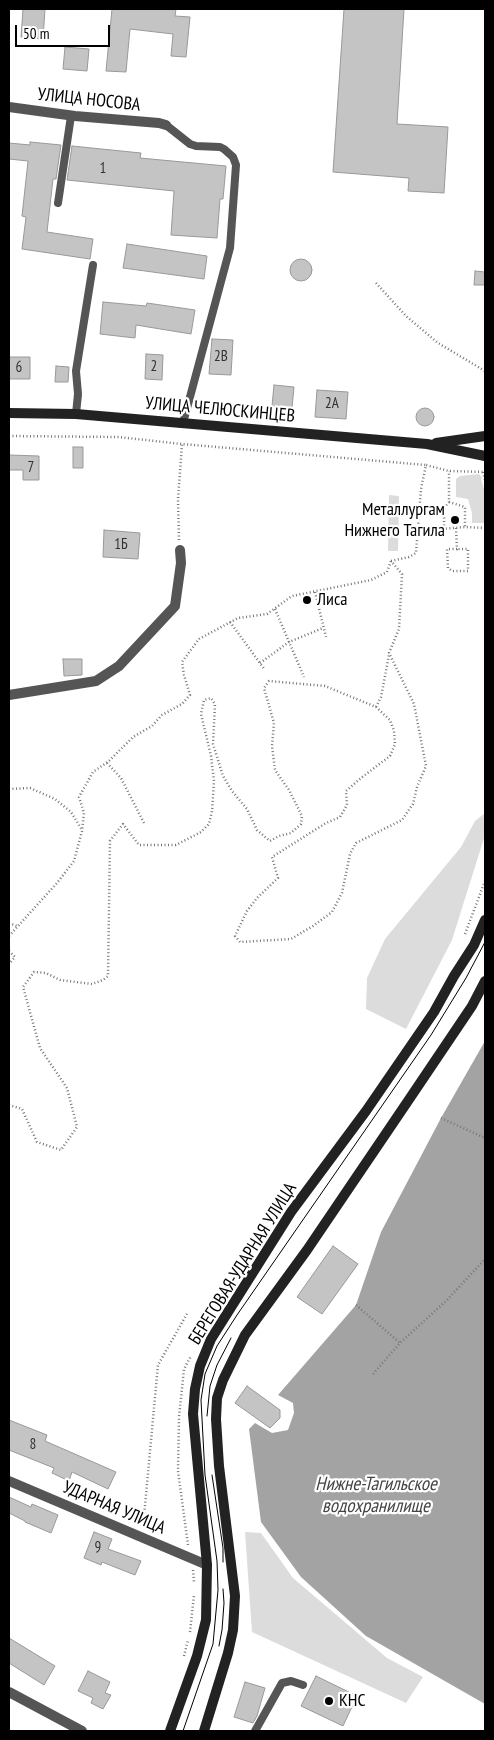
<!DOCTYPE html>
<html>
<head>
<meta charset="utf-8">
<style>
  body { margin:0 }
  #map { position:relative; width:494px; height:1740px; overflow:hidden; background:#fff; font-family:"PT Sans Narrow",sans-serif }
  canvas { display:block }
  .frame { position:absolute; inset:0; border:10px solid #000; pointer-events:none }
  .scale { position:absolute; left:15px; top:25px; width:95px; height:22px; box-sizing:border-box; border:2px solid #000; border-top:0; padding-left:6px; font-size:15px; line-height:18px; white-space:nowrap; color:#000; -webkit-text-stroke:4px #fff; paint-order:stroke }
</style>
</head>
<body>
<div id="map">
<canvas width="494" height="1740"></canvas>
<div class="frame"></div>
<div class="scale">50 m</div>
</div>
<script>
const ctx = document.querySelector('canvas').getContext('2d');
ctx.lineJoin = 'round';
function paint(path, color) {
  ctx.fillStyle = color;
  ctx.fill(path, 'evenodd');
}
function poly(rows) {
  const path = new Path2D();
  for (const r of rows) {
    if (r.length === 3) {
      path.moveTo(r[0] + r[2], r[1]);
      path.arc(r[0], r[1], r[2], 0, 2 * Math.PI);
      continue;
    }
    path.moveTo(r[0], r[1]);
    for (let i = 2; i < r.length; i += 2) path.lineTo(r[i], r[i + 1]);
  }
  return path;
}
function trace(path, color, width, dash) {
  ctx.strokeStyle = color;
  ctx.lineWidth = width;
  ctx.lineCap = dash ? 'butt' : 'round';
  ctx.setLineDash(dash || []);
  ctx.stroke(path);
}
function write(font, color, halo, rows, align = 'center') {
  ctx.font = font + ' "PT Sans Narrow",sans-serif';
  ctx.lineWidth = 4.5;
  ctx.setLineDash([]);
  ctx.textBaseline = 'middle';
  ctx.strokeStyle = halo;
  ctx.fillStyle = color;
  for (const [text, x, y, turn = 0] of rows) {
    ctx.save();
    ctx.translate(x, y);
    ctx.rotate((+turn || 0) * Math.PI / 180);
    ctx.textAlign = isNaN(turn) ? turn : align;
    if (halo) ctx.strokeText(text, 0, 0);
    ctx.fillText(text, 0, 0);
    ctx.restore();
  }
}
paint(poly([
  [479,474,482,478,481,479,485,492,485,523,472,523,472,513,468,499,456,497,456,479,460,476],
  [389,495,399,496,398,551,388,551],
  [485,813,485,835,452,940,406,1029,366,1009,367,978,385,939,461,847,475,821],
  [245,1532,261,1533,293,1578,387,1658,423,1677,406,1703,252,1632]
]), '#dcdcdc');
paint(poly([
  [485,1041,485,1704,366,1636,301,1577,261,1522,249,1429,255,1423,272,1433,288,1430,294,1413,293,1403,278,1395,356,1305,381,1232,441,1118]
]), '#a3a3a3');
const building = poly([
  [23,9,45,9,43,39,21,37,23,9],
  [112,9,176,9,175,16,190,17,186,57,171,56,173,34,130,29,126,72,106,71,112,9],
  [344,9,404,9,397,124,448,127,444,193,408,191,409,178,333,172,344,9],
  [65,47,89,49,87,71,63,69,65,47],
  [30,142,61,145,56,179,53,179,47,232,93,239,90,259,22,249,26,217,22,216,28,161,9,159,9,143,30,145,30,142],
  [72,146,141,153,140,158,226,166,223,199,220,199,217,238,171,235,174,191,67,180,72,146],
  [127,244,207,256,204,279,123,268,127,244],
  [301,270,11],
  [475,271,485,272,485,285,474,285,475,271],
  [103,302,146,306,147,303,195,310,191,334,136,325,135,338,100,334,103,302],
  [212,339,233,340,231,375,209,374,212,339],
  [146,354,163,355,162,380,145,379,146,354],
  [9,357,30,357,30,379,9,379,9,357],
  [56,366,69,367,68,382,55,382,56,366],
  [274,385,294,387,292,408,272,406,274,385],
  [317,390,348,392,346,419,315,417,317,390],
  [425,417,9],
  [73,447,83,447,83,468,73,468,73,447],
  [9,455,39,456,39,480,23,480,23,470,9,470,9,455],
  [104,530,140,533,138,559,103,557,104,530],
  [63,659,82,659,82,675,64,676,63,659],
  [333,1246,358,1264,322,1314,297,1297,333,1246],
  [247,1386,280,1410,280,1418,270,1428,235,1403,247,1386],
  [9,1420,47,1435,45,1441,116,1472,108,1489,72,1472,69,1481,52,1473,54,1468,9,1450,9,1420],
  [9,1497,31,1507,32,1504,58,1515,51,1533,25,1522,25,1521,9,1513,9,1497],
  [94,1532,112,1539,108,1549,141,1561,135,1575,102,1562,101,1565,84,1558,94,1532],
  [9,1638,55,1666,44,1685,9,1663,9,1638],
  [88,1671,110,1682,105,1693,111,1695,103,1709,91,1703,93,1698,78,1691,88,1671],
  [316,1676,357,1696,343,1726,301,1706,316,1676],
  [245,1682,265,1688,257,1716,253,1723,234,1717,245,1682]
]);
paint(building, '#c4c4c4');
trace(building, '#999', 1);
trace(poly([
  [376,283,406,316,438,343,485,371],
  [9,436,118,437,182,444,426,465],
  [483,472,485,480],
  [449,502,465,507,465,527],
  [456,528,457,549,447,549,448,568,452,571,468,571,468,549,457,549],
  [444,529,444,508,449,502,449,471],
  [418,531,465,527,485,528],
  [179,540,178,500,182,444],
  [391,561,409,557,416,553,421,489,426,465,449,471,485,472],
  [315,592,326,637],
  [275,609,304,677],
  [230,622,265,670],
  [260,663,289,642,323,628],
  [376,707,381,697,389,655],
  [107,763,121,778,144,823],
  [9,789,30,788,55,799,71,812,82,830],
  [9,923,17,926],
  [465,934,485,881],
  [9,936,57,883,74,861,82,831,84,813,79,797,93,772,109,761,133,737,152,726,162,715,182,704,190,695,184,675,182,662,199,639,238,618,267,614,292,596,371,580,387,572,391,561],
  [9,951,15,957,9,964],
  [9,1105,22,1109,37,1142,61,1150,77,1127,67,1088,40,1048,23,987,34,972,46,973,60,980,92,984,103,980,108,976,110,841,123,824,139,845,176,845,201,832,209,824,212,811,214,781,211,756,201,714,204,700,211,698,215,704,213,744,223,776,232,791,247,809,257,830,270,841,279,836,291,833,301,824,302,816,289,790,275,770,272,746,274,723,264,688,269,681,325,686,376,707,390,720,394,731,395,744,390,756,361,778,346,791,347,805,340,817,326,823,272,857,278,878,257,898,247,911,235,936,240,942,291,939,313,926,332,912,342,893,350,854,356,843,402,820,413,804,417,787,426,766,414,704,389,653,399,629,402,574,391,561],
  [441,1118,485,1138],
  [356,1305,400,1343],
  [373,1374,400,1343,447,1300,485,1259],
  [143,1527,158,1365,188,1312],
  [188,1545,178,1471,179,1417,184,1369,191,1356],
  [193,1570,194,1582],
  [190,1632,194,1595],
  [184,1656,188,1640]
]), '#777', 2.5, [1, 2.5]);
trace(poly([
  [166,125,190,144,196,146,220,147,224,149,233,157,236,165,230,248,183,423],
  [58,203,71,116],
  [76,414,78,394,76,371,93,265],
  [255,1731,282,1683,291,1681,303,1685]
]), '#555', 8);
trace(poly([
  [9,107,75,116,159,123,166,125],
  [9,695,96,681,119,666,175,606,181,563,180,550],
  [9,1481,207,1565],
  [9,1692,82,1731]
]), '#555', 10);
trace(poly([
  [9,413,76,414,427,444,485,456],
  [436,443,485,436],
  [170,1731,197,1656,206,1620,207,1565,193,1414,195,1389,200,1366,211,1339,291,1212,366,1111,434,1012,454,976,474,945,485,920],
  [204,1731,228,1653,233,1630,235,1596,219,1466,216,1419,217,1398,223,1380,245,1335,307,1250,410,1098,472,1006,485,981]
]), '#222', 10);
trace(poly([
  [207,1416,210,1386,217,1365,231,1338],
  [212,1475,223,1548,223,1562],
  [219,1646,222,1630,224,1603,223,1589],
  [183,1731,213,1644,218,1590,217,1561,205,1475,201,1400,205,1374,217,1346,237,1315,431,1035,466,978,485,942]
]), '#000', 1);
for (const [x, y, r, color] of [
  [455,520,5,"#000"],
  [307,600,5,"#000"],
  [329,1701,5,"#000"]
]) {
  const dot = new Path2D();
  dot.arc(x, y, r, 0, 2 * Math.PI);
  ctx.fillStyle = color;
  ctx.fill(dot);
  trace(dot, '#fff', 2);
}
write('15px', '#313131', null, [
  ["1",103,169],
  ["2В",221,357],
  ["2",154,367],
  ["6",19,368],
  ["2А",332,404],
  ["7",31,468],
  ["1Б",121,545],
  ["8",33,1445],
  ["9",98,1548]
]);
write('18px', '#000', '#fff', [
  ["УЛИЦА НОСОВА",89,100,6],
  ["УЛИЦА ЧЕЛЮСКИНЦЕВ",220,410,5],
  ["БЕРЕГОВАЯ-УДАРНАЯ УЛИЦА",243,1264,-58],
  ["УДАРНАЯ УЛИЦА",114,1508,23]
]);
write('18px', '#000', '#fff', [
  ["Металлургам",445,510,"right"],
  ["Нижнего Тагила",445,531,"right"],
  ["Лиса",317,600],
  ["КНС",339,1701]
], 'left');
write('italic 19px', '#444', '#fff', [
  ["Нижне-Тагильское",376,1485],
  ["водохранилище",376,1507]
]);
</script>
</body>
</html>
